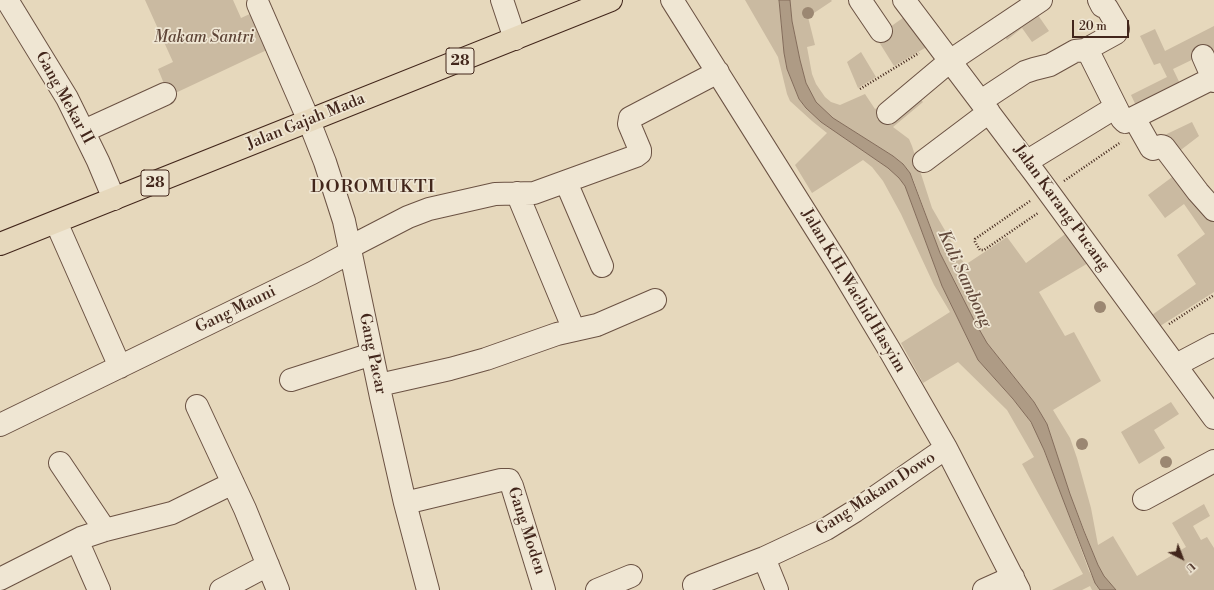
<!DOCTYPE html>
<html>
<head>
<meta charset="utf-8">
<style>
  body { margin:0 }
  #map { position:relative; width:1214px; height:590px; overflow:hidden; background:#e6d8bc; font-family:"Libre Bodoni",serif }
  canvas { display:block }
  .north { position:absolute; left:1162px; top:538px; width:40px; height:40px; -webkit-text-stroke:3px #efe6d3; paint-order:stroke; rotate:138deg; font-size:11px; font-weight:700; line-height:16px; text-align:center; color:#42261b }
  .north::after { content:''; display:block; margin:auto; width:14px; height:18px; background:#42261b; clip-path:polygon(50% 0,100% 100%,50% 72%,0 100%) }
  .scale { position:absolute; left:1072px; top:20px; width:57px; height:18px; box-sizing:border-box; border:2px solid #42261b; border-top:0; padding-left:5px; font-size:12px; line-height:14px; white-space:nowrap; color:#42261b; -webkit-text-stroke:3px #efe6d3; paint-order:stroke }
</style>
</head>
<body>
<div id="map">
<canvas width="1214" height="590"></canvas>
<div class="north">U</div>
<div class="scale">20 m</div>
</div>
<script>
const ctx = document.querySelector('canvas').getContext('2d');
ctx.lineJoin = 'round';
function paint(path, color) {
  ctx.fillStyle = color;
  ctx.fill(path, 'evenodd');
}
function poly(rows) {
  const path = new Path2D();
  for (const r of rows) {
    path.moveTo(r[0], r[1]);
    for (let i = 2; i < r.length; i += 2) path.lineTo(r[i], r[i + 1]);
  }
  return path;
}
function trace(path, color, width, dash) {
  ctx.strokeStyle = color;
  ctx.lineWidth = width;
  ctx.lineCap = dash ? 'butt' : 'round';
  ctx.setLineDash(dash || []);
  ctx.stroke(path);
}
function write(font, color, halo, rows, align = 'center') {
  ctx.font = font + ' "Libre Bodoni",serif';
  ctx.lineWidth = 3.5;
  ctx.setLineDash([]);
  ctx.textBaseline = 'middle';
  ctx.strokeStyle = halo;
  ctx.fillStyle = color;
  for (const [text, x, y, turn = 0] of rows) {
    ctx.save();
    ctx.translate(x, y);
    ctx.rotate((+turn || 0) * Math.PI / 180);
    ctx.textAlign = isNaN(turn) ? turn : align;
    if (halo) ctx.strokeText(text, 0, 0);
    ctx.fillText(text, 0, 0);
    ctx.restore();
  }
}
paint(poly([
  [145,0,233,0,241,18,252,13,269,49,169,96,158,69,173,62],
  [745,0,779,0,784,53,787,69,799,99,806,108,821,122,888,168,899,178,905,186,942,286,978,360,1024,412,1036,431,1060,491,1089,571,1100,590,1092,590,1090,586,1082,590,1052,590,1083,574,1022,464,1034,457,1007,410,958,362,923,383,901,343,950,312,934,285,901,214,883,181,872,167,863,160,812,193,795,165,827,133,812,121,790,101,787,94,778,57],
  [790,0,831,0,832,1,808,17,815,45,807,47,812,74,816,84,825,97,831,102,840,105,865,94,875,109,936,71,916,94,923,102,893,127,909,139,912,146,932,208,965,265,1007,237,1026,263,1068,232,1090,262,1039,292,1065,336,1074,332,1101,381,1053,410,1070,438,1077,458,1091,508,1098,545,1113,536,1137,576,1186,547,1172,523,1204,504,1210,516,1193,526,1201,540,1207,537,1214,548,1214,590,1116,590,1104,576,1098,565,1070,494,1047,424,1034,402,987,343,975,322,940,253,913,179,903,164,893,156,833,118,816,102,811,93,806,83,800,60,792,21],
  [1033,8,1049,31,1032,42,1022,28,1007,40,1000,30],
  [907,15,930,45,894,66,879,42,886,37,883,32],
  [1214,26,1214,56,1204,54,1173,69,1184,92,1139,112,1131,95,1167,77,1160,63,1154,65,1140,36,1155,29,1165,51],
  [861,52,876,77,858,88,847,62],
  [1192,122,1199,136,1173,156,1150,142],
  [1179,172,1214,214,1214,292,1157,328,1149,317,1196,284,1177,255,1205,234,1184,204,1165,218,1148,195],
  [1171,402,1179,414,1154,430,1165,448,1139,464,1121,432]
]), '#cabaa1');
const water = poly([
  [779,0,790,0,792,21,800,60,806,83,816,102,833,118,893,156,903,164,910,173,940,253,975,322,987,343,1034,402,1047,424,1070,494,1084,531,1098,565,1104,576,1116,590,1100,590,1095,583,1044,450,1031,422,1013,399,978,360,942,286,905,186,899,178,888,168,821,122,806,108,799,99,787,69,784,53,779,0]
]);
paint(water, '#ae9b85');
trace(water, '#836c5b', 1);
const minor = poly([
  [7,0,67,98,98,161,114,199],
  [502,0,515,39],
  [672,0,838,264,889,349,946,448,1019,590],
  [860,0,881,31],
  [904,0,1036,175,1214,418],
  [258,4,309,121,325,162,344,221,381,397,405,503,428,590],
  [1087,49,1122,119,1125,122,1213,78],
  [1203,56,1214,81],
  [981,101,1025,72,1034,69,1050,65,1075,51,1085,50,1116,33,1118,29,1117,25,1107,8,1102,6,1099,0],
  [888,113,950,61,1041,0],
  [1134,118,1151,148,1153,149,1161,146,1164,147,1198,192,1214,210],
  [84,131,165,94],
  [924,161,989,112],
  [1026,162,1116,107],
  [566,182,602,266],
  [517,193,574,330],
  [56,222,120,367],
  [350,247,408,217,429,209,495,194,534,193,636,156,640,153,640,150,629,124,630,118,718,72],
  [1176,365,1214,345],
  [291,380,372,354],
  [379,385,450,369,486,359,557,334,597,325,655,300],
  [197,406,245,509,278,590],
  [0,425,312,273,351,252],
  [60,463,105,530],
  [1144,499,1214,461],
  [405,503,501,480,509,480,512,486,544,590],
  [77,540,99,590],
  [764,558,777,590],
  [0,579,81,538,105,530,172,513,233,483],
  [694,585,764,558,826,529,855,511,946,448],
  [221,590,268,565],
  [597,590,631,576],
  [984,590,1013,577]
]);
const highway = poly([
  [0,244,611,0]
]);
trace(minor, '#6b5243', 24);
trace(highway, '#42261b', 24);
trace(poly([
  [860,89,919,53],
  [1064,181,1121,142],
  [1030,201,975,239,975,242,980,250,984,250,1038,213],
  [1169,324,1214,295]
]), '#42261b', 2.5, [1, 2]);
trace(minor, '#efe6d3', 22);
trace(highway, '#e6d8bc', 22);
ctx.fillStyle = '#9b8772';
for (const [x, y] of [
  [808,13],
  [1100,307],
  [1082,444],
  [1166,462]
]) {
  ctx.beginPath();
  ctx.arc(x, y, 6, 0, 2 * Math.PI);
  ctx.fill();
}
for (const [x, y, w] of [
  [460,61,28],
  [155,183,28]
]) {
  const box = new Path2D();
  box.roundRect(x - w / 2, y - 13, w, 26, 3);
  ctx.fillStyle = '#efe6d3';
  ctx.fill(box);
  trace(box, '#42261b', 1);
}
write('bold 15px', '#42261b', null, [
  ["28",460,61],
  ["28",155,183]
]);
write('italic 16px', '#5d4436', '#efe6d3', [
  ["Makam Santri",204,38]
]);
write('16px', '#42261b', '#efe6d3', [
  ["Gang Mekar II",64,98,61],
  ["Jalan Gajah Mada",306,122,-22],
  ["Jalan Karang Pucang",1061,208,54],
  ["Jalan K.H. Wachid Hasyim",853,291,59],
  ["Gang Mauni",236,310,-26],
  ["Gang Pacar",372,354,78],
  ["Gang Makam Dowo",876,494,-33],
  ["Gang Moden",526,531,72]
]);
write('italic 17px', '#62493b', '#efe6d3', [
  ["Kali Sambong",964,279,65]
]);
ctx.letterSpacing = '1px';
write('18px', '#42261b', '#efe6d3', [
  ["DOROMUKTI",373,188]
]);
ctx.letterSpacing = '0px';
</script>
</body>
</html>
